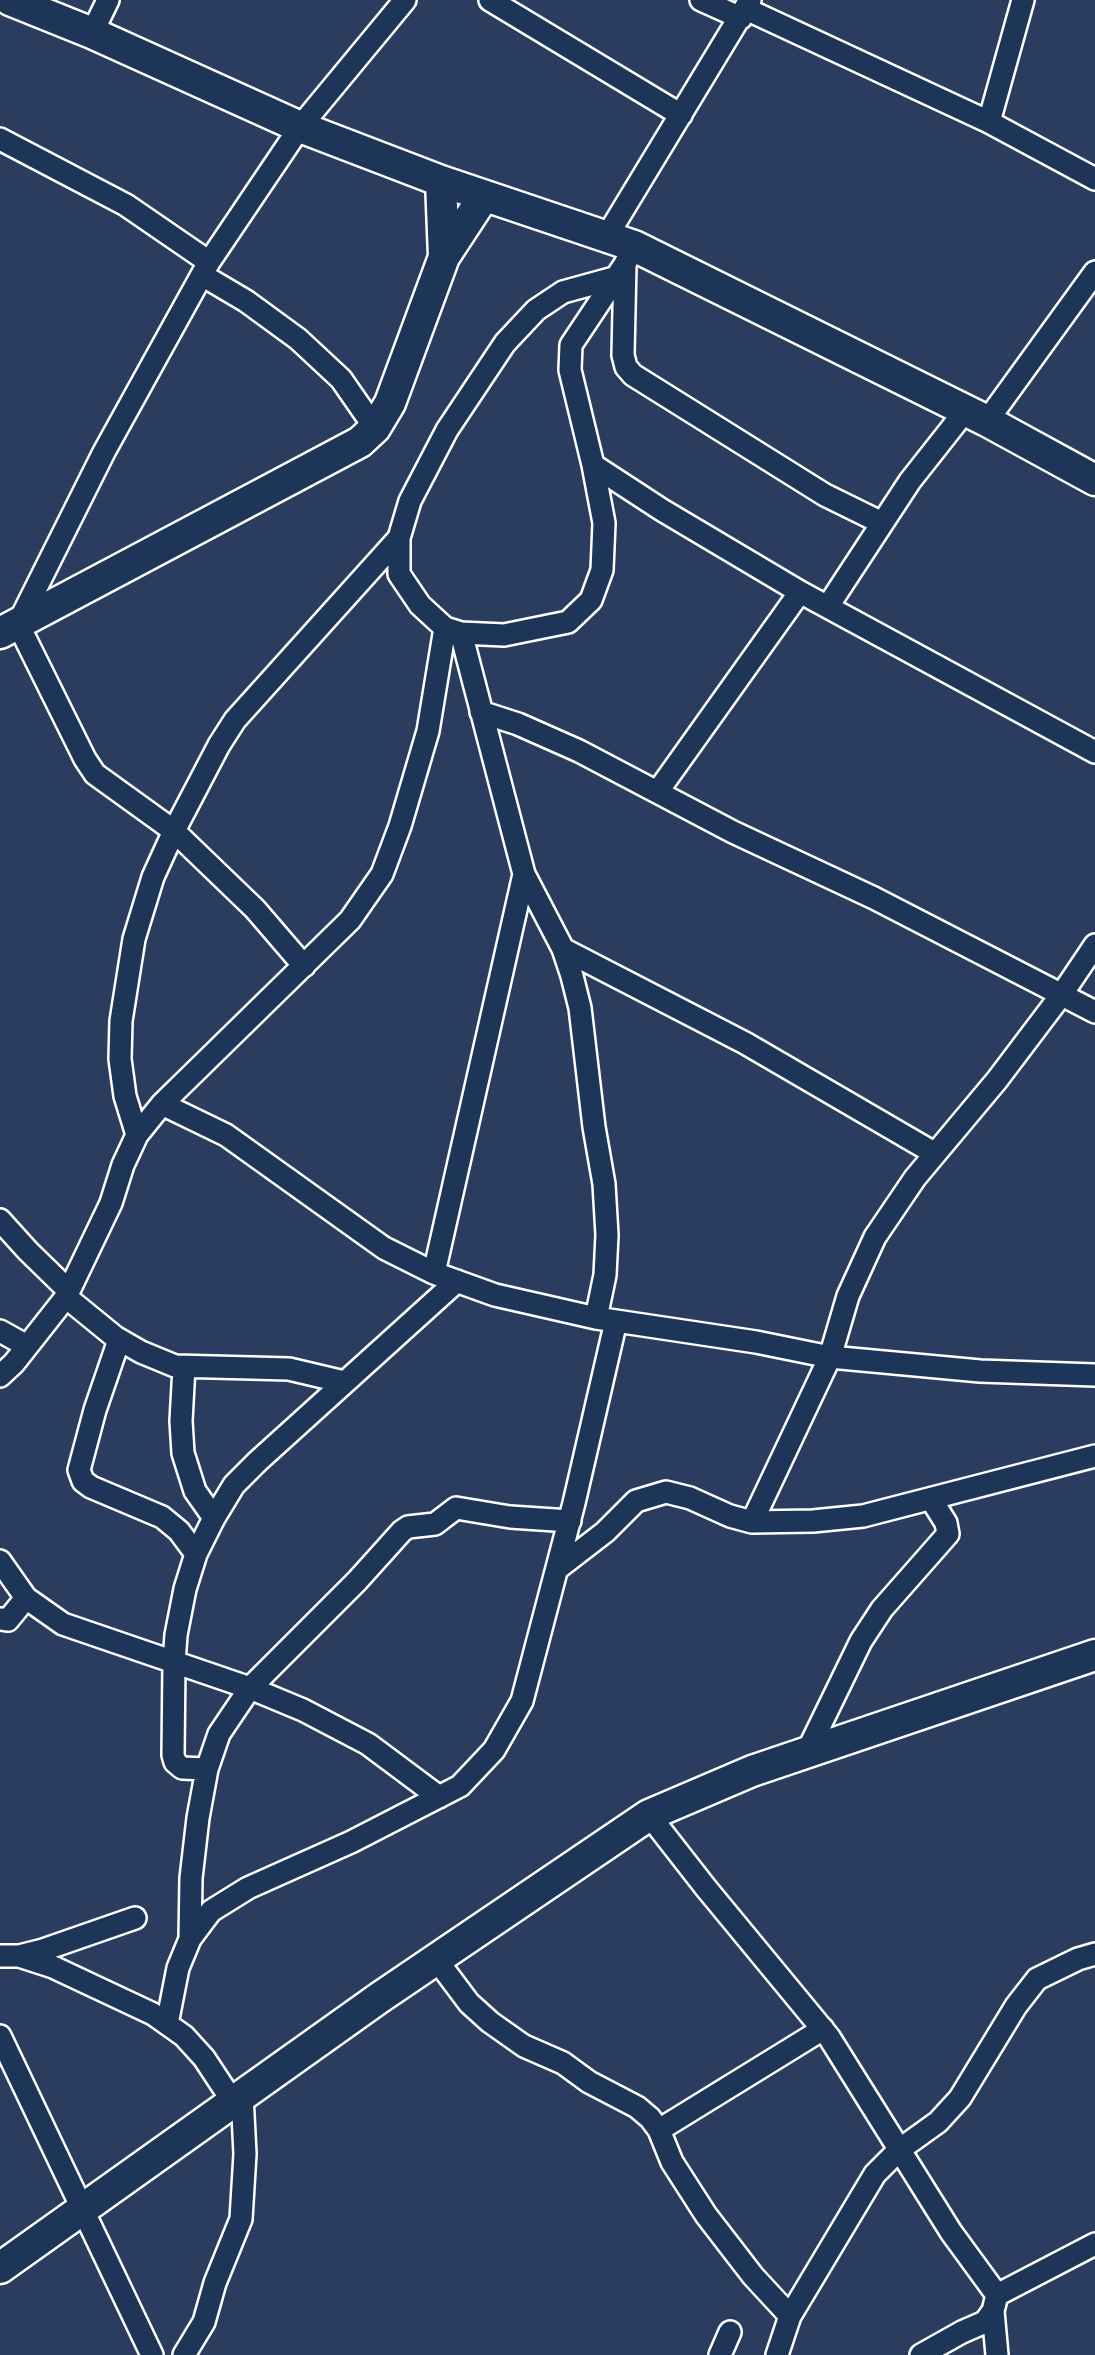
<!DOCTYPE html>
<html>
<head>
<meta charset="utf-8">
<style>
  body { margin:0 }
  canvas { display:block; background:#2b3d5f }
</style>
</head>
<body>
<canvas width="1095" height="2355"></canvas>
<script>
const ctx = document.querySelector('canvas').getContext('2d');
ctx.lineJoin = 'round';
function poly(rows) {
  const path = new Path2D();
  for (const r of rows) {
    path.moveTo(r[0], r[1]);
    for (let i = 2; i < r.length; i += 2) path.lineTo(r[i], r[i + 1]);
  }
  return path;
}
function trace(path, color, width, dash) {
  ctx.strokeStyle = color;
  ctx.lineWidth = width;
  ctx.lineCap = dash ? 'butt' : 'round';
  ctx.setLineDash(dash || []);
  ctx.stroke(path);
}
const street = poly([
  [490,0,681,115],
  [701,0,741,18],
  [746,9,989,122,1095,179],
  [92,33,108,0],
  [989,122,1023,0],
  [0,139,126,205,209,262],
  [607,236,750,0],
  [625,264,623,355,626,367,633,375,825,495,882,523],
  [202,275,246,301,298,339,341,379,375,428],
  [987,421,1095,272],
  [593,465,662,510,800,592,1095,752],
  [828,606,910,481,966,410],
  [461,633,504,635,568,622,591,600,602,570,604,523,593,465,570,370,571,345,625,264,634,246],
  [481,712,518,724,579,751,733,832,874,898,1095,1012],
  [658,791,800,592],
  [563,949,745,1043,934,1153],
  [304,966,255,909,174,831,95,774,85,759,18,624,104,452,209,262,300,127,405,0],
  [162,1104,226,1135,384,1248,434,1273,495,1295,596,1318,756,1342,830,1357,980,1371,1095,1375],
  [137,1135,125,1096,120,1059,121,1021,134,939,153,877,174,831,219,745,235,720,399,538],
  [0,1220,28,1251,69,1291],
  [434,1273,524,874],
  [66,1297,115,1337,141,1352,175,1366,289,1369,344,1382],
  [596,1318,605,1275,607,1235,604,1184,594,1127,580,1008,572,976,563,949,524,874,461,633,445,628,420,605,399,574,399,538,410,501,447,430,505,343,536,310,563,292,614,278],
  [0,1331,27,1346],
  [119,1340,95,1410,79,1470,83,1481,91,1487,162,1517,179,1531,196,1554],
  [184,1367,181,1421,183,1453,195,1491,214,1518],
  [0,1376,14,1363,66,1297,111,1203,123,1165,137,1135,162,1104,350,920,382,874,400,826,428,731,445,628],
  [752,1522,830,1357,848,1296,875,1237,915,1178,997,1080,1062,994,1095,945],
  [0,1561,26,1598,63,1624,250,1688,303,1710,368,1744,439,1797],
  [557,1569,605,1532,636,1501,666,1492,690,1498,730,1516,752,1522,813,1521,863,1516,1095,1456],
  [0,1619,8,1620,26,1598],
  [807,1752,861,1641,882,1609,948,1534,946,1523,931,1499],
  [207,1769,182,1768,175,1762,173,1755,174,1663,176,1635,185,1589,196,1554,214,1518,234,1485,258,1461,457,1281],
  [649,1815,706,1888,829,2037,951,2232,997,2295],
  [190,1939,191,1878,198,1818,207,1769,219,1734,250,1688,357,1581,402,1531,408,1527,435,1524,456,1508,510,1517,570,1521],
  [0,1956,19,1956,53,1967,153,2014,184,2036,204,2058,233,2102],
  [19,1956,43,1950,135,1918],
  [436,1959,469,2003,490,2022,524,2046,563,2063,589,2082,637,2107,650,2118,659,2130,672,2162,706,2215,753,2276,790,2316],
  [167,2024,178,1968,190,1939,211,1911,248,1888,351,1842,460,1786,494,1750,522,1701,574,1503,616,1321],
  [0,2036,152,2355],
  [659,2130,823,2029],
  [993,2311,997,2355],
  [184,2355,204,2322,215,2283,241,2219,245,2154,242,2095],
  [720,2355,730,2332],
  [777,2355,790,2316,875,2174,899,2150,938,2122,960,2098,1016,2006,1037,1979,1078,1959,1095,1954],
  [921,2355,962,2332,985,2322,993,2311,997,2295,1095,2244]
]);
const secondary = poly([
  [10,0,92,33,300,127,441,181,634,246,987,421,1095,480],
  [441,181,444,257],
  [0,633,360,442,375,428,390,403,444,257,484,196],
  [0,2268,379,1998,649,1815,752,1771,1095,1655]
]);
trace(street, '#fff', 26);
trace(secondary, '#fff', 35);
trace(street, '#1d3557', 21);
trace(secondary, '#1d3557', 30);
</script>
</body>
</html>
